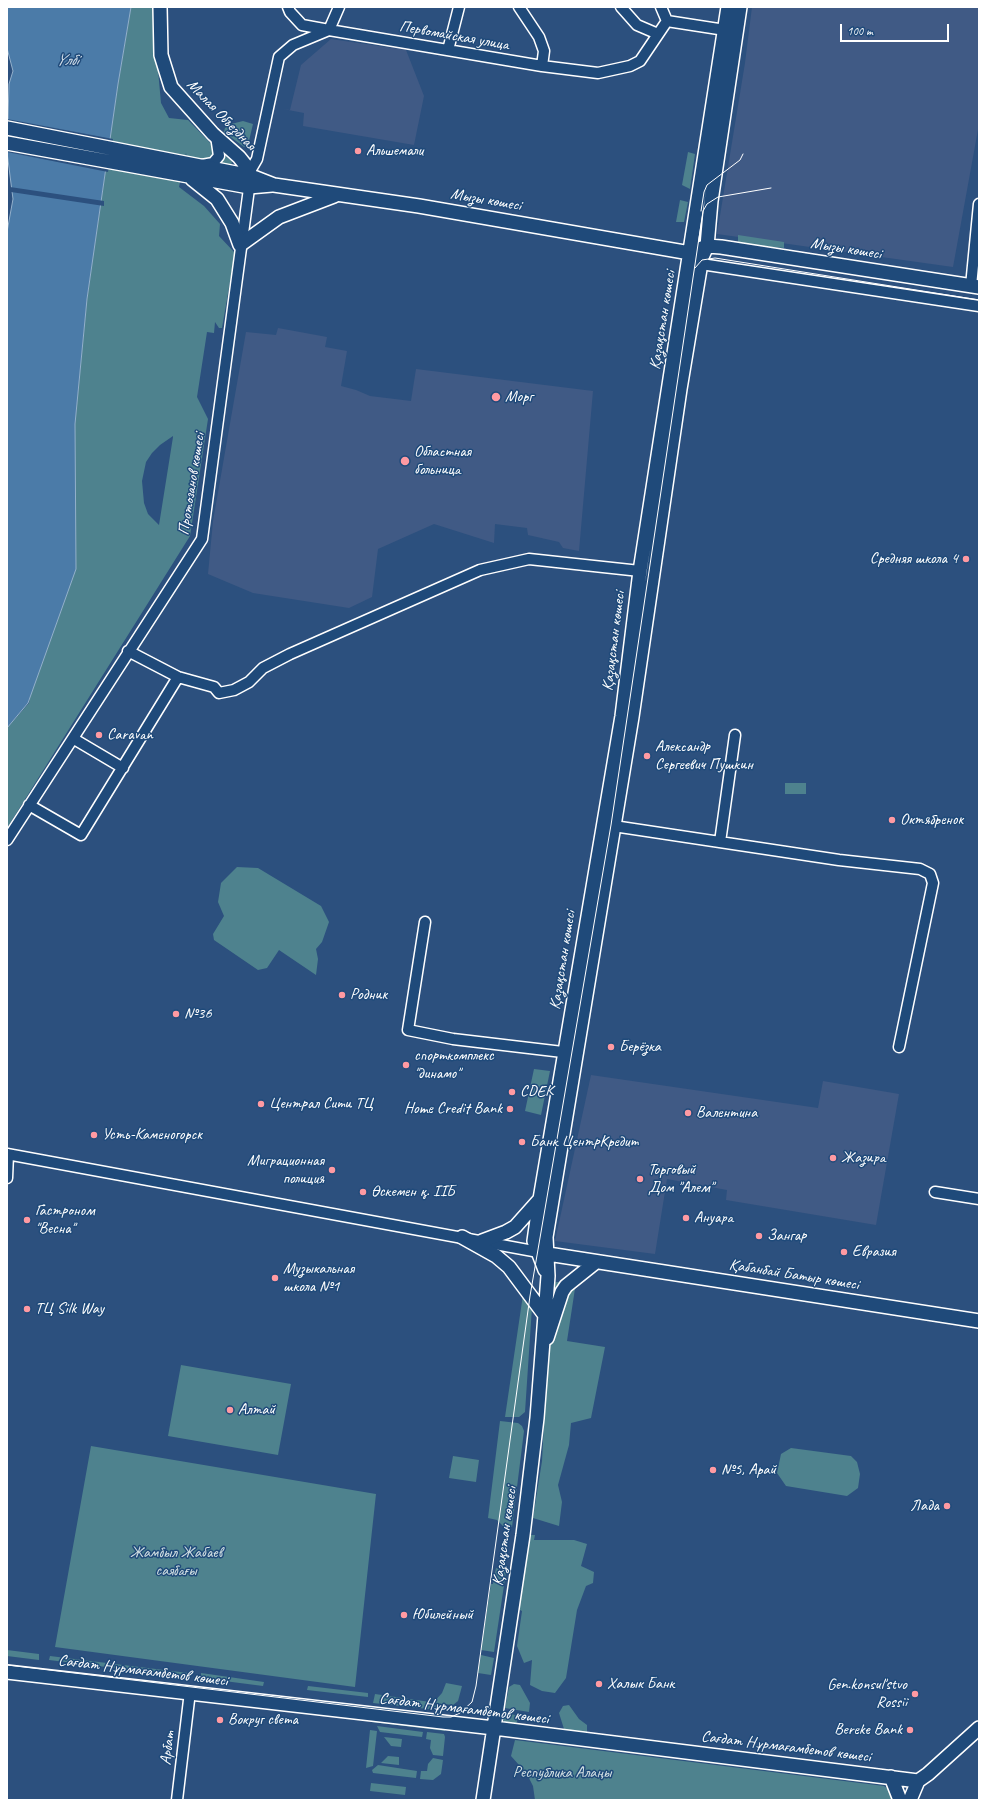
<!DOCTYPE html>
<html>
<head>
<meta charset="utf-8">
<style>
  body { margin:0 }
  #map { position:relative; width:986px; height:1807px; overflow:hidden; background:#2c507e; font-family:Caveat,sans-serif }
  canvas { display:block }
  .frame { position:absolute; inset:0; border:8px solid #fff; pointer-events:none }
  .scale { position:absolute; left:840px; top:24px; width:109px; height:18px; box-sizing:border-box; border:2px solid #fff; border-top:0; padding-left:5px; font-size:12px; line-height:14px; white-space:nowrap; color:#fff; -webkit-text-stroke:3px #1f4a7a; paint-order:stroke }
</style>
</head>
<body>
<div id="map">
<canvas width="986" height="1807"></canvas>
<div class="frame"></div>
<div class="scale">100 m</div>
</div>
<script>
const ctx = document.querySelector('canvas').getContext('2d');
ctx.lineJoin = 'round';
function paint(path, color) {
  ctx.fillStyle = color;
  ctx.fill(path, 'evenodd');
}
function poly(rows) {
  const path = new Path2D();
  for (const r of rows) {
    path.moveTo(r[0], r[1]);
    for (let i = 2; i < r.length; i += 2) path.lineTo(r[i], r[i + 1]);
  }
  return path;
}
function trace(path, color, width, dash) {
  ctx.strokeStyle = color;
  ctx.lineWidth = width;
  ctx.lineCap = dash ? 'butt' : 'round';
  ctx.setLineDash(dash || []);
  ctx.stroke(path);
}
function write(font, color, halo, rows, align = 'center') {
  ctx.font = font + ' Caveat,sans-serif';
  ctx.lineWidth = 3;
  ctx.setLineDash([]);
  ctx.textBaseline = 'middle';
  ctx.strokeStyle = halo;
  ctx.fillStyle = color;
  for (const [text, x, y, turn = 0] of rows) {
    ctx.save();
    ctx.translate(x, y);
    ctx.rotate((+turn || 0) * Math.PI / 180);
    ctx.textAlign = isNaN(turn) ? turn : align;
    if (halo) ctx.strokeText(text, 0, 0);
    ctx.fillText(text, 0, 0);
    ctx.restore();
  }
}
paint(poly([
  [752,7,979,7,979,124,953,267,717,234,745,63],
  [331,39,406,50,424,96,414,145,303,126,304,113,283,109,290,110,301,65],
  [278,328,327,337,325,347,347,351,341,386,356,390,370,396,411,401,416,369,593,391,579,551,563,548,559,542,528,535,527,528,495,524,494,543,434,524,378,549,372,597,349,608,253,593,208,574,213,521,246,332,276,335],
  [591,1075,818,1108,823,1081,899,1094,876,1225,726,1200,727,1190,667,1179,655,1254,555,1241]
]), '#405a85');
paint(poly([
  [131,7,155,7,155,37,161,103,169,118,188,120,219,152,232,161,231,167,187,158,186,153,179,187,204,206,220,224,219,236,235,253,222,328,219,328,215,322,214,333,207,332,197,397,208,419,190,536,7,828,7,728,29,703,75,424,87,299,118,84],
  [173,436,173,437,159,525,148,514,144,503,142,481,146,462,152,453,160,445],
  [243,121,253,124,248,145,244,147,224,132,225,128,231,124],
  [688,152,695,154,690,189,682,185],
  [680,200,688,202,684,222,676,222],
  [738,235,784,242,784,248,749,245,738,242],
  [785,783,806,783,806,794,785,794],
  [237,867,258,868,321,906,329,922,322,942,316,949,318,959,316,975,279,950,267,968,258,970,214,940,213,934,224,916,218,902,221,883],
  [534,1069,550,1071,541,1115,525,1111],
  [556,1282,576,1282,567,1341,605,1347,591,1418,571,1423,569,1445,558,1485,562,1502,559,1526,533,1518,542,1461,551,1287],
  [524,1288,532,1307,525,1412,519,1417,505,1417],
  [181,1365,291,1384,278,1455,168,1436],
  [500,1421,518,1423,522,1426,524,1431,512,1527,503,1526,497,1520,488,1518],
  [91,1446,376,1494,355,1687,55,1647],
  [791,1448,851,1456,857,1462,860,1474,858,1488,847,1496,786,1486,777,1473,781,1454],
  [453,1456,479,1460,476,1482,449,1478],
  [528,1535,535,1535,534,1540,574,1540,587,1544,581,1566,594,1572,593,1583,586,1586,577,1610,566,1678,555,1693,542,1691,530,1685,532,1660,524,1663,517,1646,522,1611,518,1609],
  [496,1568,506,1572,494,1652,481,1650,491,1584,493,1584],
  [7,1650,39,1654,39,1660,7,1656],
  [481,1655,494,1658,491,1675,478,1673],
  [50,1656,188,1673,187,1677,49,1660],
  [201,1673,264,1682,263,1686,201,1678],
  [446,1683,462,1686,458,1701,453,1705,433,1703,442,1693],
  [514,1684,520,1685,530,1703,529,1712,505,1708,509,1687],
  [308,1686,368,1693,368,1697,307,1690],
  [375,1694,430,1702,437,1706,437,1710,373,1703],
  [569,1705,579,1719,587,1725,587,1735,569,1733,564,1729,559,1713,563,1706],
  [504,1712,518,1716,516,1726,506,1724,503,1720],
  [373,1717,445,1725,445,1731,372,1722],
  [377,1726,423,1732,422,1737,380,1732],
  [370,1730,377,1731,373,1766,366,1768],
  [427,1732,444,1734,445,1737,443,1756,433,1755,430,1748,431,1740,426,1739],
  [384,1737,402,1739,401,1747,391,1746],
  [515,1740,884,1786,893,1793,893,1800,535,1800,533,1786,527,1774,511,1756],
  [388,1756,399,1757,399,1765,381,1763],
  [433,1758,443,1760,441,1774,433,1780,420,1779,421,1771,427,1771,428,1764],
  [378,1765,417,1771,416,1778,373,1773,372,1770],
  [371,1783,406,1787,405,1795,370,1791]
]), '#4e828e');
const water = poly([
  [7,7,131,7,118,84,87,299,75,424,76,569,28,703,7,728,7,232,13,199,7,152,9,84,13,71,7,48,7,7]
]);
paint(water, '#4b7ba8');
trace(water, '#93b0cb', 1);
paint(poly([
  [7,119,113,139,108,172,7,152],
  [10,187,104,201,104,206,11,192]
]), '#2c507e');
const minor = poly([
  [288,7,290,12,302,25,329,30,339,7],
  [519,7,539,37,544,51,542,66],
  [621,7,637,25,658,34],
  [661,7,667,21],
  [448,50,459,7],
  [202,165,213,163,219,156,216,136],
  [250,171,257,159,279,57,293,45,329,30,542,66,598,73,630,66,640,61,667,21,725,30],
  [701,264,979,306],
  [971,286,979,204],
  [128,651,178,677,214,687,219,693,234,690,249,682,263,668,290,654,480,570,529,559,640,571],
  [74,739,123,768],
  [29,805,81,835,178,677],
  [607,825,839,860,920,869,930,874,933,883,899,1047],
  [7,840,202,539,250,181],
  [720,842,735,735],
  [425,922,408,1030,453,1039,571,1053],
  [7,1154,544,1253],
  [7,1178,8,1154],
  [935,1192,979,1199],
  [177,1800,189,1700]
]);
const major = poly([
  [160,7,161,55,171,87,213,134,239,157,247,167,251,176],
  [7,128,251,176,274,185,419,206,690,253],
  [7,143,249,187,272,185],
  [192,179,217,199,232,223,240,245,279,217,334,196],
  [699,249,707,246,721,247,979,287],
  [462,1237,496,1256,509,1267,544,1314],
  [482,1241,506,1232,515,1227,540,1199],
  [548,1254,979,1321],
  [545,1270,534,1241,540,1199,622,716,640,571,728,7],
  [547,1338,562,1292,566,1286,596,1262],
  [7,1672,494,1728,918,1781],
  [891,1777,900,1800],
  [483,1800,523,1535,537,1418,548,1276,546,1237,632,717,680,389,702,257,707,246,711,201,740,7],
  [910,1800,918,1781,928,1774,979,1728]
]);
trace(minor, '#fff', 13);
trace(major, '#fff', 16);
trace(minor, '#1f4a7a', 10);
trace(major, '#1f4a7a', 13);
trace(poly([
  [701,211,704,192,707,185,740,160,743,154],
  [695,268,702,260,715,258,979,300],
  [7,1665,443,1717,451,1717,460,1713,472,1702,476,1686,530,1296,611,825,703,211,707,204,718,197,771,188]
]), '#fff', 1);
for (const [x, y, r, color] of [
  [358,151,4,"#ff9aa2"],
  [496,397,5,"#ff9aa2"],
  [405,461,5,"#ff9aa2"],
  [966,559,4,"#ff9aa2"],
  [99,735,4,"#ff9aa2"],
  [647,756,4,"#ff9aa2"],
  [892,820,4,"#ff9aa2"],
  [342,995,4,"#ff9aa2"],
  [176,1014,4,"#ff9aa2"],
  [611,1047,4,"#ff9aa2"],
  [406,1065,4,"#ff9aa2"],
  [512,1092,4,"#ff9aa2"],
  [261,1104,4,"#ff9aa2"],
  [510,1109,4,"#ff9aa2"],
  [688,1113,4,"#ff9aa2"],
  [94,1135,4,"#ff9aa2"],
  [522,1142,4,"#ff9aa2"],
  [833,1158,4,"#ff9aa2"],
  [332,1170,4,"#ff9aa2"],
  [640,1179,4,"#ff9aa2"],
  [363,1192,4,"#ff9aa2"],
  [686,1218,4,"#ff9aa2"],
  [27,1220,4,"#ff9aa2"],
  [759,1236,4,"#ff9aa2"],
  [844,1252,4,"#ff9aa2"],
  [275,1278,4,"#ff9aa2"],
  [27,1309,4,"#ff9aa2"],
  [230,1410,4,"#ff9aa2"],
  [713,1470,4,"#ff9aa2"],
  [947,1506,4,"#ff9aa2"],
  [404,1615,4,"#ff9aa2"],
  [599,1684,4,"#ff9aa2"],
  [915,1694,4,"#ff9aa2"],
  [220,1720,4,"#ff9aa2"],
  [910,1730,4,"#ff9aa2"]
]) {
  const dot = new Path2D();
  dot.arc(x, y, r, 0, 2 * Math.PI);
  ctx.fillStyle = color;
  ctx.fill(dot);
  trace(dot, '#1f4a7a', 1.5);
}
write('16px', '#fff', '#1f4a7a', [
  ["Первомайская улица",454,36,10],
  ["Малая Объездная",221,115,46],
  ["Мызы көшесі",486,200,10],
  ["Мызы көшесі",846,249,9],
  ["Қазақстан көшесі",663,320,-81],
  ["Протозанов көшесі",192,484,-81],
  ["Қазақстан көшесі",614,641,-83],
  ["Қазақстан көшесі",563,960,-81],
  ["Қабанбай Батыр көшесі",794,1275,9],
  ["Қазақстан көшесі",505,1536,-82],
  ["Сағдат Нұрмағамбетов көшесі",143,1671,7],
  ["Сағдат Нұрмағамбетов көшесі",464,1709,7],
  ["Сағдат Нұрмағамбетов көшесі",786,1747,7],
  ["Арбат",168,1748,-83]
]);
write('16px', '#fff', '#1f4a7a', [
  ["Альшемали",366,151],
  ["Морг",505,397],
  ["Областная",414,452],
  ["больница",414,470],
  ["Средняя школа 4",958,559,"right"],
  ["Caravan",107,735],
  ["Александр",655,747],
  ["Сергеевич Пушкин",655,765],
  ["Октябренок",900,820],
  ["Родник",350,995],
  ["№36",184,1014],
  ["Берёзка",619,1047],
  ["спорткомплекс",414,1056],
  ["\"динамо\"",414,1074],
  ["CDEK",520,1092],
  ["Централ Сити ТЦ",269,1104],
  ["Home Credit Bank",502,1109,"right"],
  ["Валентина",696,1113],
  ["Усть-Каменогорск",102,1135],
  ["Банк ЦентрКредит",530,1142],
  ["Жазира",841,1158],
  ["Миграционная",324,1161,"right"],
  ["полиция",324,1179,"right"],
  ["Торговый",648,1170],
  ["Дом \"Алем\"",648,1188],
  ["Өскемен қ. ІІБ",371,1192],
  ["Гастроном",35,1211],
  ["\"Весна\"",35,1229],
  ["Ануара",694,1218],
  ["Зангар",767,1236],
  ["Евразия",852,1252],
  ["Музыкальная",283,1269],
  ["школа №1",283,1287],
  ["ТЦ Silk Way",35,1309],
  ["Алтай",238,1410],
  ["№5, Арай",721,1470],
  ["Лада",939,1506,"right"],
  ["Юбилейный",412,1615],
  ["Халык Банк",607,1684],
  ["Gen.konsul'stvo",907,1685,"right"],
  ["Rossii",907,1703,"right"],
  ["Вокруг света",228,1720],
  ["Bereke Bank",902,1730,"right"]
], 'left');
write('16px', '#d3e0e3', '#1f4a7a', [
  ["Жамбыл Жабаев",176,1553],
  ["саябағы",176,1571],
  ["Республика Алаңы",562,1773]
]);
write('italic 17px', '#d2dee9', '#1f4a7a', [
  ["Үлбі",67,61]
]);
</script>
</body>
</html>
